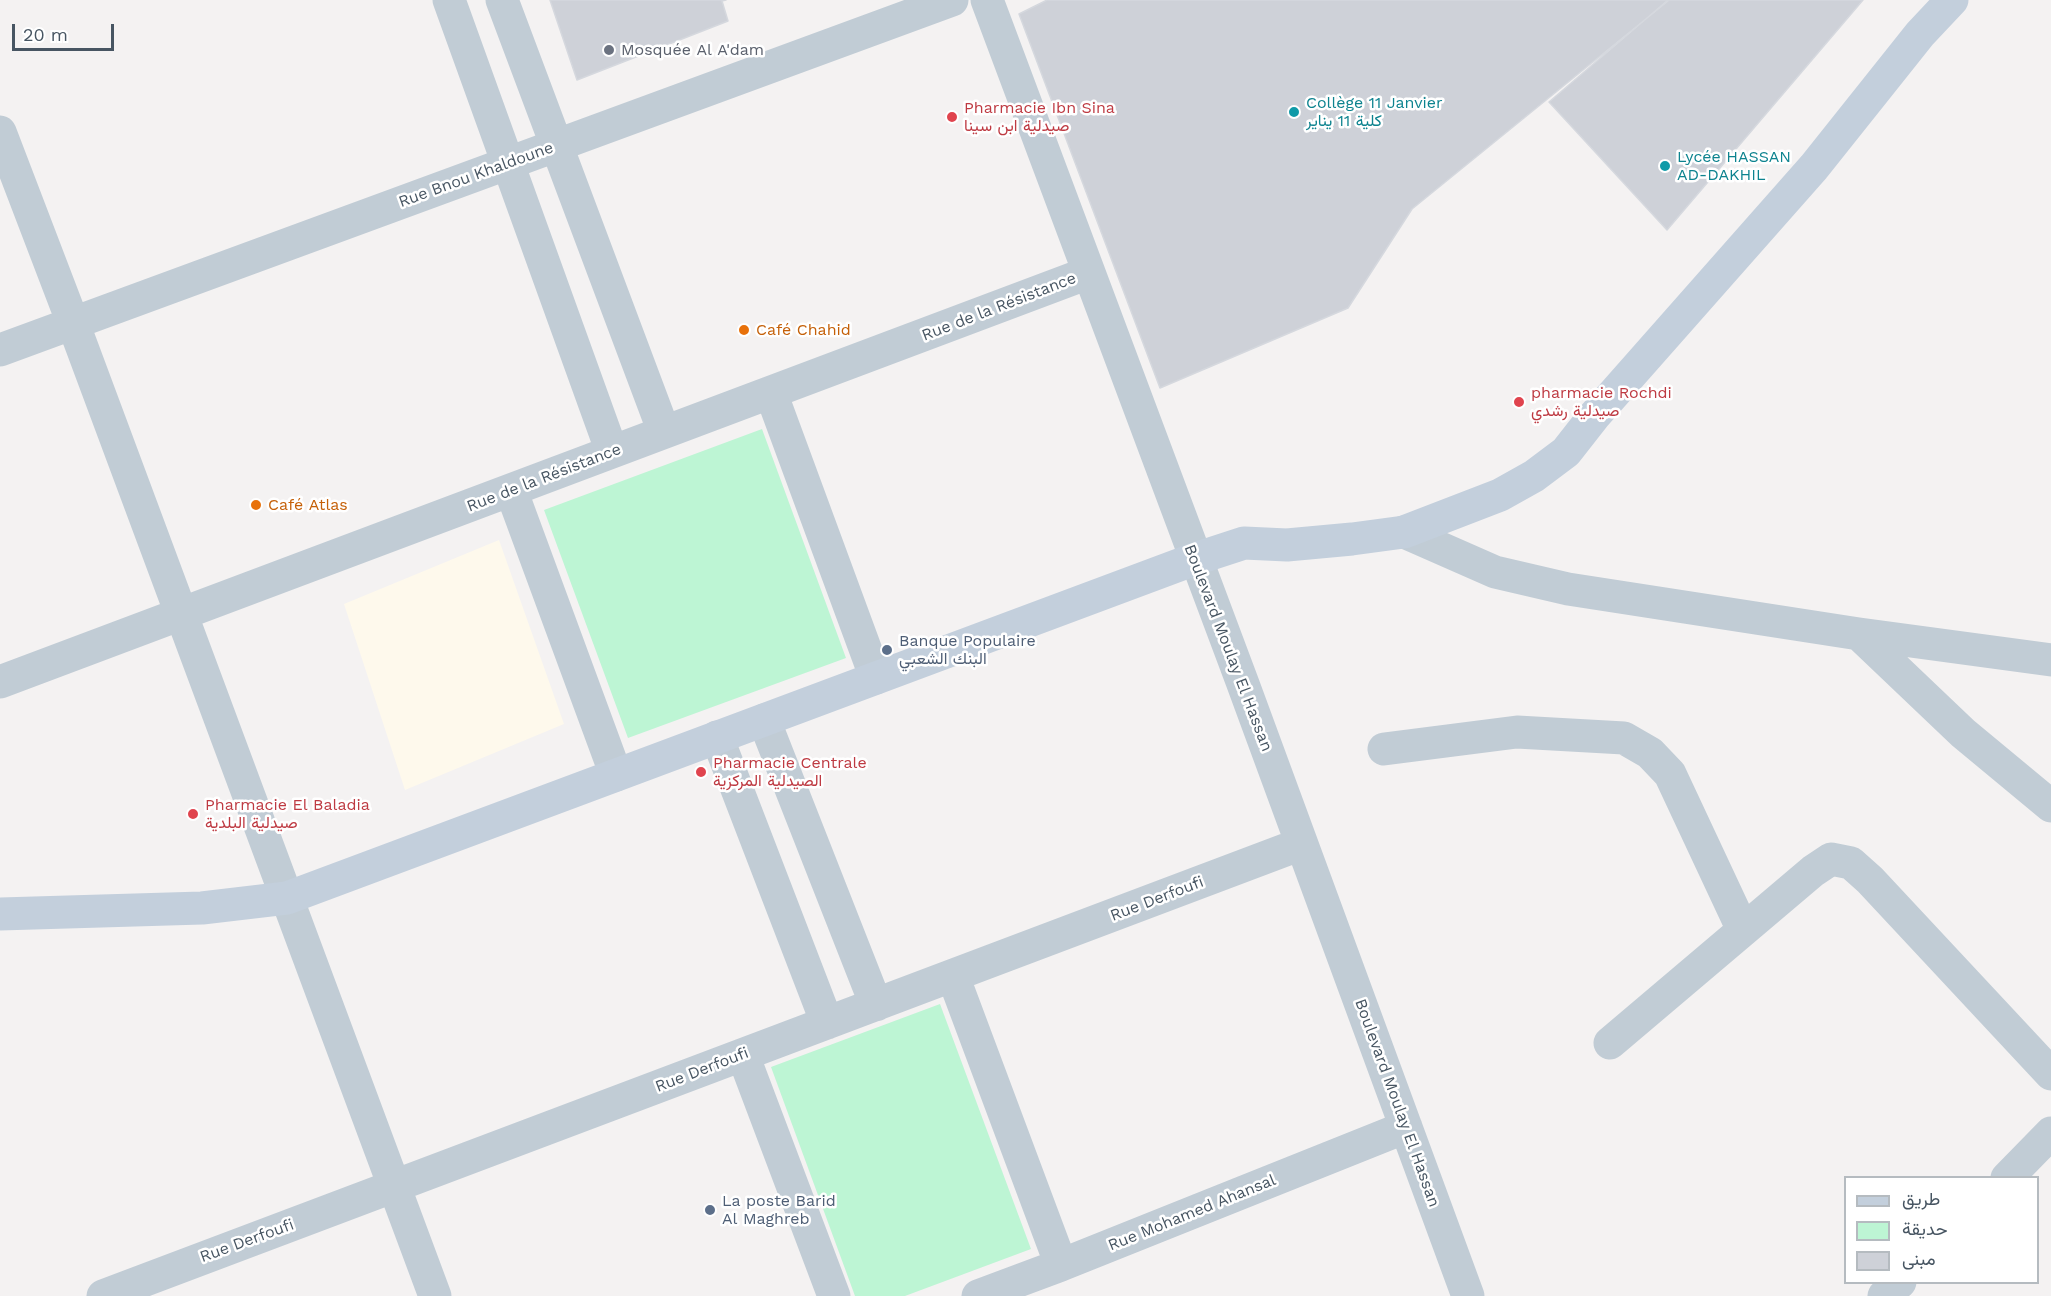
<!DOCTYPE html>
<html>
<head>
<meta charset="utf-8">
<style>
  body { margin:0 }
  #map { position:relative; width:2051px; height:1296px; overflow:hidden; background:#f4f2f2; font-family:"Work Sans",Vazirmatn,sans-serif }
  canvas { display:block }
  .legend { position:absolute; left:1844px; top:1176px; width:195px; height:108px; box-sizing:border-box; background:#fff; border:2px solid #b5bbc0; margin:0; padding:8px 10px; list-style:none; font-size:18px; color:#475562 }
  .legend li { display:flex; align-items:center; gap:12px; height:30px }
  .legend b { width:30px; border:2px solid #b5bbc0 }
  .scale { position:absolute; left:12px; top:24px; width:102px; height:27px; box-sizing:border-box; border:3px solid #475562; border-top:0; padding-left:8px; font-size:18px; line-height:21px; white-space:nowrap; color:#475562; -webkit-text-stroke:4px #fff; paint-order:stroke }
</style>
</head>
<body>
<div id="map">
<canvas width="2051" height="1296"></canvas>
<ul class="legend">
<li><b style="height:8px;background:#c3cfdc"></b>طريق</li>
<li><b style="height:16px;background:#bdf5d4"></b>حديقة</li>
<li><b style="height:16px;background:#ced1d8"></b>مبنى</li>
</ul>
<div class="scale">20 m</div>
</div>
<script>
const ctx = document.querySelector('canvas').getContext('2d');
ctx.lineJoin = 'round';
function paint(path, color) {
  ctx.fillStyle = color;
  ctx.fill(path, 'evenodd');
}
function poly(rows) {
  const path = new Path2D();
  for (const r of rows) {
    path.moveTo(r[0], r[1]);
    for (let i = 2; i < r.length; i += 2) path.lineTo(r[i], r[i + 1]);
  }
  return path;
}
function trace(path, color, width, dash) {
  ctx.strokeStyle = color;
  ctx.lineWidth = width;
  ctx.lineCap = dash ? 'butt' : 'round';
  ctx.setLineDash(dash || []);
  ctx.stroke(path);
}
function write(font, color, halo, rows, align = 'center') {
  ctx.font = font + ' "Work Sans",Vazirmatn,sans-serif';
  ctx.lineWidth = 5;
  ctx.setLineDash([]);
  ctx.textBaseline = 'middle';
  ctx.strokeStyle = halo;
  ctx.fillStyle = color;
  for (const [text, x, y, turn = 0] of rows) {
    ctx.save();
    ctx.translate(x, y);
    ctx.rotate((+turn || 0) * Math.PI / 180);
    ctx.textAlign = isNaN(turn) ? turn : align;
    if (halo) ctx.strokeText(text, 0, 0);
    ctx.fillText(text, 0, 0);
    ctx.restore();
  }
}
paint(poly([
  [499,540,564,724,405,790,344,604]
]), '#fef9ec');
paint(poly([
  [762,429,846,658,628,738,544,510],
  [940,1004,1031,1249,905,1296,855,1296,771,1067]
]), '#bdf5d4');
const building = poly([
  [550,0,726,0,722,1,728,21,577,80,550,0],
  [1047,0,1668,0,1668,1,1412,209,1348,308,1160,388,1019,14,1047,0],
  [1863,0,1667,230,1549,102,1668,0,1863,0]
]);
paint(building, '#ced1d8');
trace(building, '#d5d8de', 1.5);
trace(poly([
  [449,0,612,452],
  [502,0,664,432],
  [987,0,1243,684,1468,1296],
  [0,132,73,323,435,1296],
  [0,350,952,0],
  [771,393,876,678],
  [511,490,616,775],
  [1404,532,1495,572,1568,589,1859,634,2051,660],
  [1859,634,1963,733,2051,806],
  [0,682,1088,273],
  [764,720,876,1005],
  [717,737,827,1023],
  [1384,749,1517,732,1624,738,1650,753,1670,774,1743,930],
  [953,976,1061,1265],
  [1610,1043,1813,871,1831,859,1851,863,1870,880,2051,1074],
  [743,1055,834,1296],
  [2007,1178,2051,1133],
  [103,1296,1301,844],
  [978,1296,1061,1265,1406,1127],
  [1884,1296,1900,1282]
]), '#c1ccd5', 33);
trace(poly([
  [0,914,202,908,287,898,1195,559,1244,543,1287,545,1352,539,1404,532,1500,495,1534,476,1566,452,1595,415,1814,167,1920,34,1952,0]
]), '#c3cfdc', 33);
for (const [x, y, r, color] of [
  [609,50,6,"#6b7280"],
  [1294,112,6,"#0f9aa8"],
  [952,117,6,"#e0444e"],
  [1665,166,6,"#0f9aa8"],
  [744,330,6,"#e8710a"],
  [1519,402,6,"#e0444e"],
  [256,505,6,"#e8710a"],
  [887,650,6,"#5c6f8a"],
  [701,772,6,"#e0444e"],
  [193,814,6,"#e0444e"],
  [710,1210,6,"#5c6f8a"]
]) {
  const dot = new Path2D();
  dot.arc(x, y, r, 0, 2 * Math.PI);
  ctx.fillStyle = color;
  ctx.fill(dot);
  trace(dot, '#fff', 2);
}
write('16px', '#5b616d', '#fff', [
  ["Mosquée Al A'dam",621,50]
], 'left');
write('16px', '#0d838f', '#fff', [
  ["Collège 11 Janvier",1306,103],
  ["كلية 11 يناير",1306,121],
  ["Lycée HASSAN",1677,157],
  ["AD-DAKHIL",1677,175]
], 'left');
write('16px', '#be3a42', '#fff', [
  ["Pharmacie Ibn Sina",964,108],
  ["صيدلية ابن سينا",964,126],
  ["pharmacie Rochdi",1531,393],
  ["صيدلية رشدي",1531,411],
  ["Pharmacie Centrale",713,763],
  ["الصيدلية المركزية",713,781],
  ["Pharmacie El Baladia",205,805],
  ["صيدلية البلدية",205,823]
], 'left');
write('16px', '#475562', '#fff', [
  ["Rue Bnou Khaldoune",476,175,-20],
  ["Rue de la Résistance",999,307,-21],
  ["Rue de la Résistance",544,478,-21],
  ["Boulevard Moulay El Hassan",1228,648,69],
  ["Rue Derfoufi",1157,899,-21],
  ["Rue Derfoufi",702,1070,-21],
  ["Boulevard Moulay El Hassan",1397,1103,70],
  ["Rue Mohamed Ahansal",1192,1213,-22],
  ["Rue Derfoufi",247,1241,-20]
]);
write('16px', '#c56008', '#fff', [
  ["Café Chahid",756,330],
  ["Café Atlas",268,505]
], 'left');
write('16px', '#4e5e75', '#fff', [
  ["Banque Populaire",899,641],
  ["البنك الشعبي",899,659],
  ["La poste Barid",722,1201],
  ["Al Maghreb",722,1219]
], 'left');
</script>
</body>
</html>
